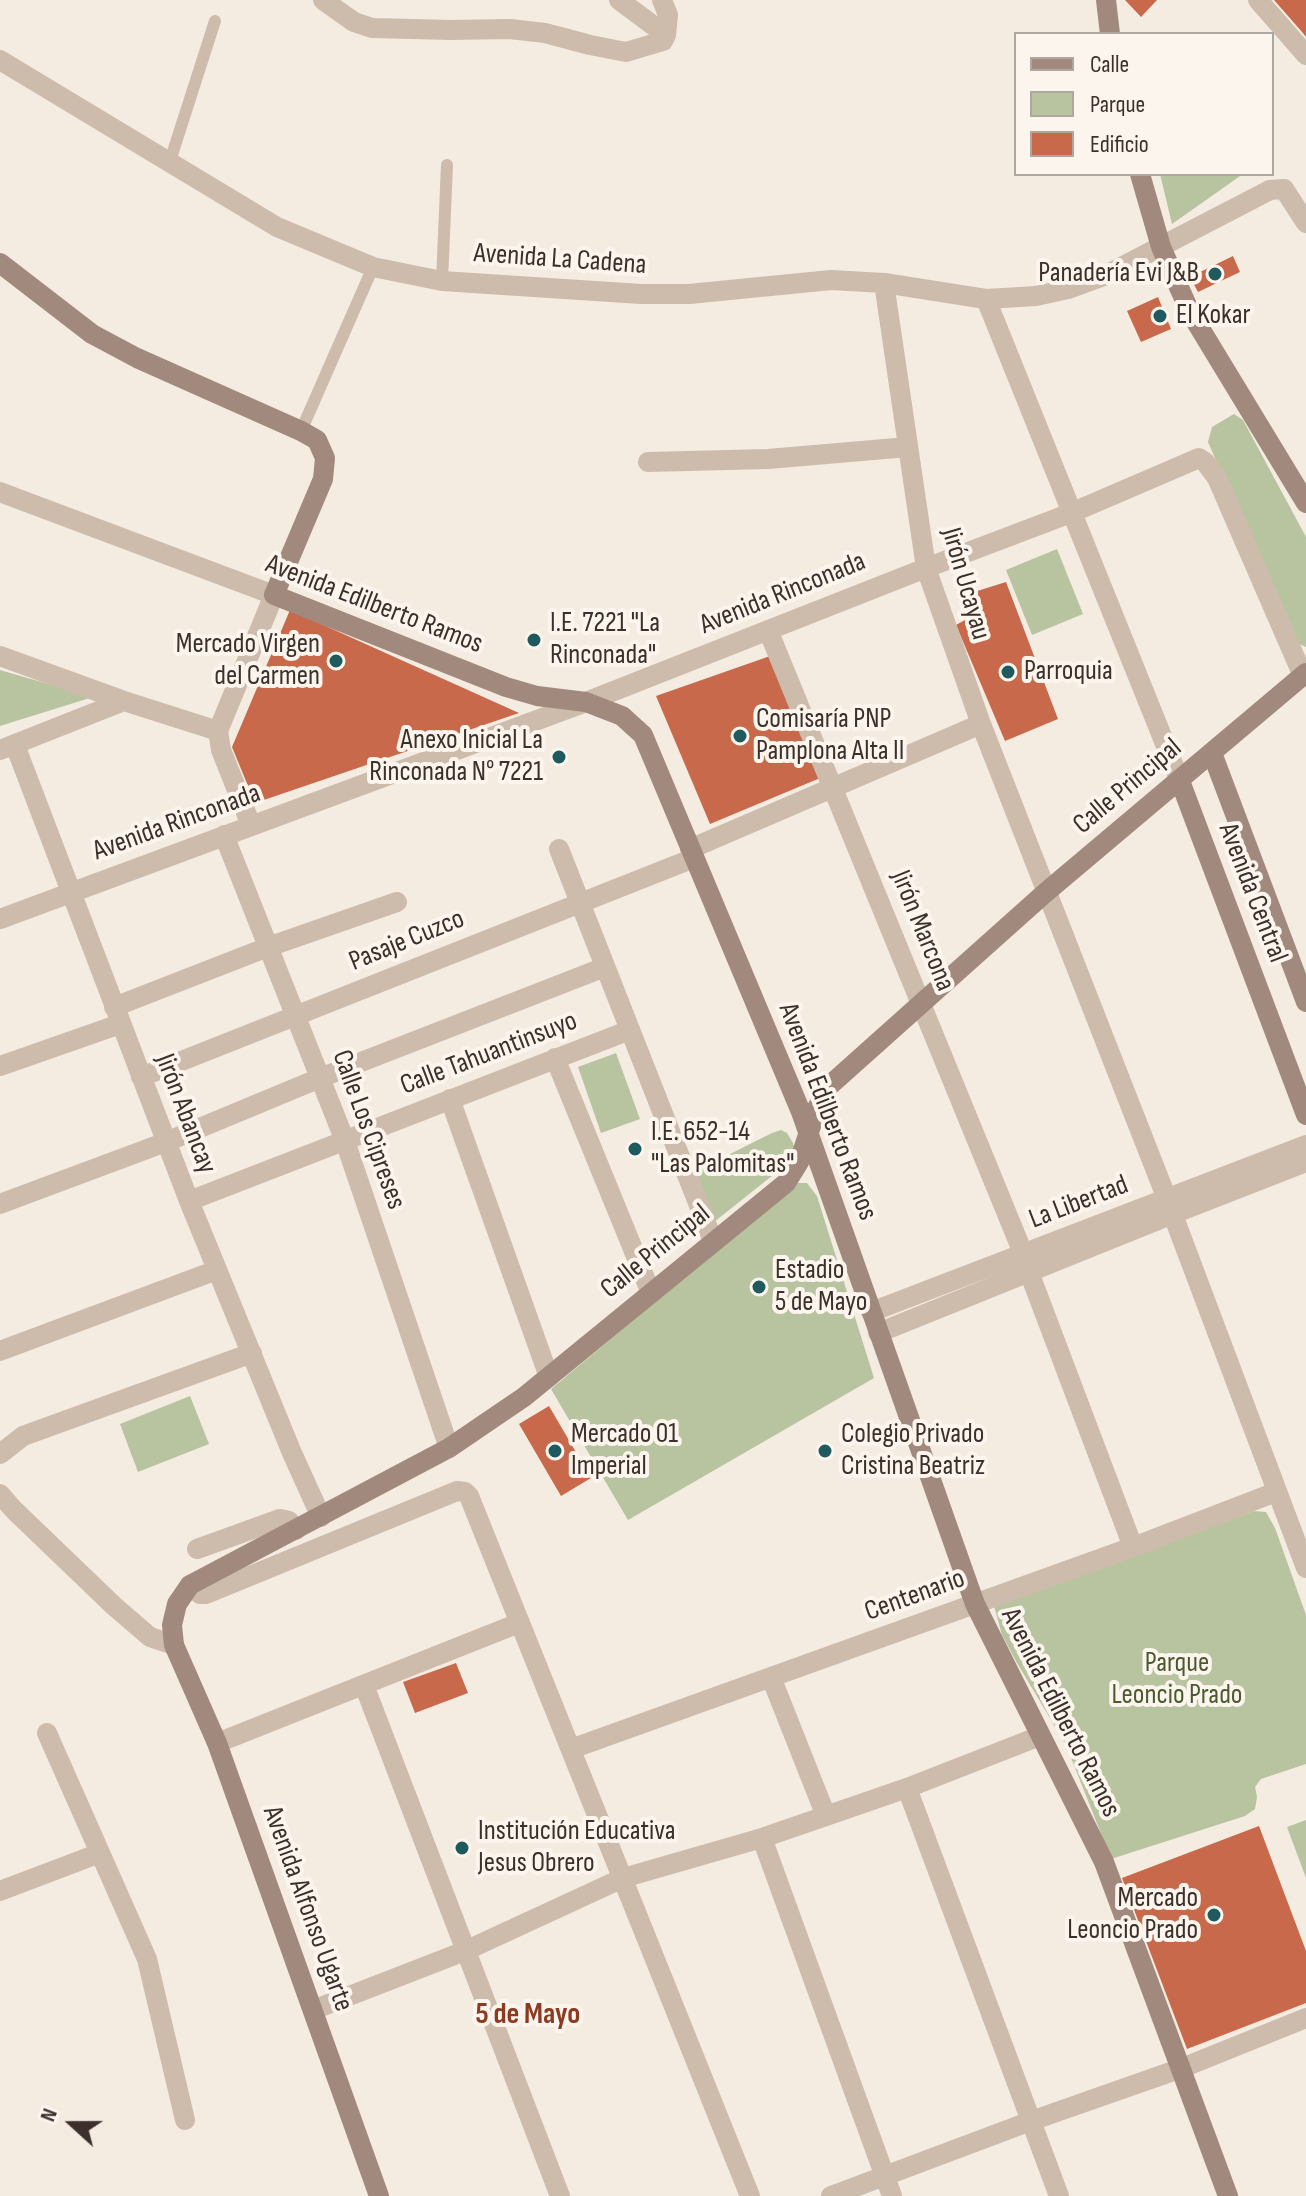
<!DOCTYPE html>
<html>
<head>
<meta charset="utf-8">
<style>
  body { margin:0 }
  #map { position:relative; width:1306px; height:2196px; overflow:hidden; background:#f4ebe1; font-family:"Sofia Sans Condensed",sans-serif }
  canvas { display:block }
  .legend { position:absolute; left:1014px; top:32px; width:260px; height:144px; box-sizing:border-box; background:#fbf5ee; border:2px solid #aea6a0; margin:0; padding:10px 14px; list-style:none; font-size:24px; color:#3b302b }
  .legend li { display:flex; align-items:center; gap:16px; height:40px }
  .legend b { width:40px; border:2px solid #aea6a0 }
  .north { position:absolute; left:32px; top:2084px; width:80px; height:80px; -webkit-text-stroke:6px #fbf5ee; paint-order:stroke; rotate:291deg; font-size:22px; font-weight:700; line-height:32px; text-align:center; color:#3b302b }
  .north::after { content:''; display:block; margin:auto; width:28px; height:36px; background:#3b302b; clip-path:polygon(50% 0,100% 100%,50% 72%,0 100%) }
</style>
</head>
<body>
<div id="map">
<canvas width="1306" height="2196"></canvas>
<ul class="legend">
<li><b style="height:10px;background:#a18a7d"></b>Calle</li>
<li><b style="height:22px;background:#b8c4a0"></b>Parque</li>
<li><b style="height:22px;background:#c8694b"></b>Edificio</li>
</ul>
<div class="north">N</div>
</div>
<script>
const ctx = document.querySelector('canvas').getContext('2d');
ctx.lineJoin = 'round';
function paint(path, color) {
  ctx.fillStyle = color;
  ctx.fill(path, 'evenodd');
}
function poly(rows) {
  const path = new Path2D();
  for (const r of rows) {
    path.moveTo(r[0], r[1]);
    for (let i = 2; i < r.length; i += 2) path.lineTo(r[i], r[i + 1]);
  }
  return path;
}
function trace(path, color, width, dash) {
  ctx.strokeStyle = color;
  ctx.lineWidth = width;
  ctx.lineCap = dash ? 'butt' : 'round';
  ctx.setLineDash(dash || []);
  ctx.stroke(path);
}
function write(font, color, halo, rows, align = 'center') {
  ctx.font = font + ' "Sofia Sans Condensed",sans-serif';
  ctx.lineWidth = 8;
  ctx.setLineDash([]);
  ctx.textBaseline = 'middle';
  ctx.strokeStyle = halo;
  ctx.fillStyle = color;
  for (const [text, x, y, turn = 0] of rows) {
    ctx.save();
    ctx.translate(x, y);
    ctx.rotate((+turn || 0) * Math.PI / 180);
    ctx.textAlign = isNaN(turn) ? turn : align;
    if (halo) ctx.strokeText(text, 0, 0);
    ctx.fillText(text, 0, 0);
    ctx.restore();
  }
}
paint(poly([
  [1160,174,1243,174,1172,224],
  [1234,414,1243,420,1306,537,1306,647,1299,644,1282,614,1208,442,1212,427],
  [1057,549,1083,614,1032,635,1006,570],
  [0,670,93,697,0,726],
  [616,1053,640,1119,601,1133,578,1067],
  [781,1130,787,1133,793,1143,795,1151,792,1160,714,1222,694,1172,772,1133],
  [798,1183,807,1183,817,1196,874,1378,628,1520,551,1389],
  [190,1396,209,1444,138,1472,120,1424],
  [1254,1511,1266,1512,1275,1528,1306,1615,1306,1764,1261,1779,1255,1787,1257,1797,1255,1809,1245,1816,1111,1859,1066,1745,1017,1663,1002,1635,994,1606],
  [1306,1820,1306,1878,1287,1827]
]), '#b8c4a0');
paint(poly([
  [1125,0,1157,0,1141,17],
  [1274,0,1306,0,1306,37,1302,32],
  [1233,256,1240,272,1198,292,1190,277],
  [1158,297,1171,329,1141,342,1127,311],
  [1006,582,1058,719,1005,741,956,625,965,620,958,597],
  [290,610,519,713,255,803,232,747],
  [773,655,825,776,710,824,656,696],
  [549,1406,591,1478,561,1496,519,1424],
  [456,1663,468,1693,415,1713,403,1682],
  [1259,1826,1306,1951,1306,2003,1187,2049,1122,1878]
]), '#c8694b');
trace(poly([
  [170,161,215,21],
  [442,281,447,165],
  [301,431,373,267]
]), '#cdbbac', 12);
trace(poly([
  [323,0,354,22,372,28,452,30,510,29,545,33,590,45,626,52,663,41,666,35,668,15,662,0],
  [619,0,666,35],
  [1258,0,1306,55],
  [0,60,277,227,373,267,442,281,641,294,689,294,831,280,884,283,986,299,1036,296,1068,289,1106,275,1270,190,1284,189,1306,223],
  [884,283,926,568,981,724,1167,1199,1306,1568],
  [986,299,1180,781],
  [648,462,768,459,908,447],
  [0,492,274,595,218,731,221,750,251,825],
  [768,630,1023,1253],
  [0,656,124,701,218,731],
  [15,745,189,1201,292,1453,321,1517],
  [0,750,124,701],
  [224,835,345,1141,449,1448],
  [559,849,713,1241],
  [690,849,981,724],
  [0,919,586,702,926,568,1071,513,1199,458,1205,462,1217,478,1303,676],
  [114,1007,268,947,397,902],
  [555,1058,651,1293],
  [0,1066,120,1024],
  [141,1077,694,858],
  [450,1099,549,1377],
  [189,1201,630,1030],
  [0,1204,166,1142,320,1078,605,967],
  [1029,1272,1133,1547],
  [871,1312,1306,1145],
  [878,1333,1173,1214,1306,1162],
  [0,1351,217,1270],
  [0,1454,23,1436,252,1353],
  [0,1494,14,1510,114,1606,150,1637,174,1645],
  [197,1549,280,1519,289,1521,296,1530],
  [190,1585,200,1594,206,1594,457,1491,465,1492,469,1496,750,2196],
  [771,1677,826,1816],
  [364,1685,560,2196],
  [47,1733,147,1959,185,2120],
  [217,1743,519,1623],
  [571,1749,1133,1547,1276,1492],
  [907,1788,1059,2196],
  [762,1838,892,2196],
  [0,1891,100,1853],
  [313,2010,465,1951,623,1878,762,1838,907,1788,1040,1736],
  [831,2196,1031,2121,1182,2068,1306,2018]
]), '#cdbbac', 20);
trace(poly([
  [1106,0,1110,34],
  [1140,174,1161,247,1190,312,1306,503],
  [0,263,92,334,137,358,301,431,317,440,325,458,323,479,274,595,506,687,537,696,586,702,622,716,643,735,801,1112,975,1604,1104,1862,1228,2196],
  [1212,753,1306,1002],
  [1180,781,1306,1115],
  [379,2196,217,1743,174,1645,172,1625,177,1604,190,1585,449,1448,524,1397,786,1183,799,1162,817,1108,829,1086,1045,893,1306,673]
]), '#a18a7d', 20);
for (const [x, y, r, color] of [
  [1215,274,8,"#1f5a5e"],
  [1160,316,8,"#1f5a5e"],
  [534,640,8,"#1f5a5e"],
  [336,661,8,"#1f5a5e"],
  [1008,672,8,"#1f5a5e"],
  [740,736,8,"#1f5a5e"],
  [559,757,8,"#1f5a5e"],
  [635,1149,8,"#1f5a5e"],
  [759,1287,8,"#1f5a5e"],
  [555,1451,8,"#1f5a5e"],
  [825,1451,8,"#1f5a5e"],
  [462,1848,8,"#1f5a5e"],
  [1214,1915,8,"#1f5a5e"]
]) {
  const dot = new Path2D();
  dot.arc(x, y, r, 0, 2 * Math.PI);
  ctx.fillStyle = color;
  ctx.fill(dot);
  trace(dot, '#fbf5ee', 3);
}
write('28px', '#3b302b', '#fbf5ee', [
  ["Avenida La Cadena",560,260,4],
  ["Jirón Ucayau",965,584,74],
  ["Avenida Rinconada",783,594,-22],
  ["Avenida Edilberto Ramos",374,605,21],
  ["Calle Principal",1128,787,-40],
  ["Avenida Rinconada",177,823,-20],
  ["Avenida Central",1252,893,69],
  ["Jirón Marcona",922,931,68],
  ["Pasaje Cuzco",407,941,-22],
  ["Calle Tahuantinsuyo",489,1054,-21],
  ["Avenida Edilberto Ramos",827,1112,69],
  ["Jirón Abancay",185,1114,69],
  ["Calle Los Cipreses",368,1130,70],
  ["La Libertad",1079,1203,-21],
  ["Calle Principal",656,1252,-39],
  ["Centenario",915,1596,-20],
  ["Avenida Edilberto Ramos",1060,1713,63],
  ["Avenida Alfonso Ugarte",307,1909,70]
]);
write('28px', '#3b302b', '#fbf5ee', [
  ["Panadería Evi J&B",1199,274,"right"],
  ["El Kokar",1176,316],
  ["I.E. 7221 \"La",550,624],
  ["Rinconada\"",550,656],
  ["Mercado Virgen",320,645,"right"],
  ["del Carmen",320,677,"right"],
  ["Parroquia",1024,672],
  ["Comisaría PNP",756,720],
  ["Pamplona Alta II",756,752],
  ["Anexo Inicial La",543,741,"right"],
  ["Rinconada N° 7221",543,773,"right"],
  ["I.E. 652-14",651,1133],
  ["\"Las Palomitas\"",651,1165],
  ["Estadio",775,1271],
  ["5 de Mayo",775,1303],
  ["Mercado 01",571,1435],
  ["Imperial",571,1467],
  ["Colegio Privado",841,1435],
  ["Cristina Beatriz",841,1467],
  ["Institución Educativa",478,1832],
  ["Jesus Obrero",478,1864],
  ["Mercado",1198,1899,"right"],
  ["Leoncio Prado",1198,1931,"right"]
], 'left');
write('28px', '#4a5a2e', '#fbf5ee', [
  ["Parque",1177,1664],
  ["Leoncio Prado",1177,1696]
]);
write('bold 30px', '#8c3b22', '#fbf5ee', [
  ["5 de Mayo",528,2015]
]);
</script>
</body>
</html>
